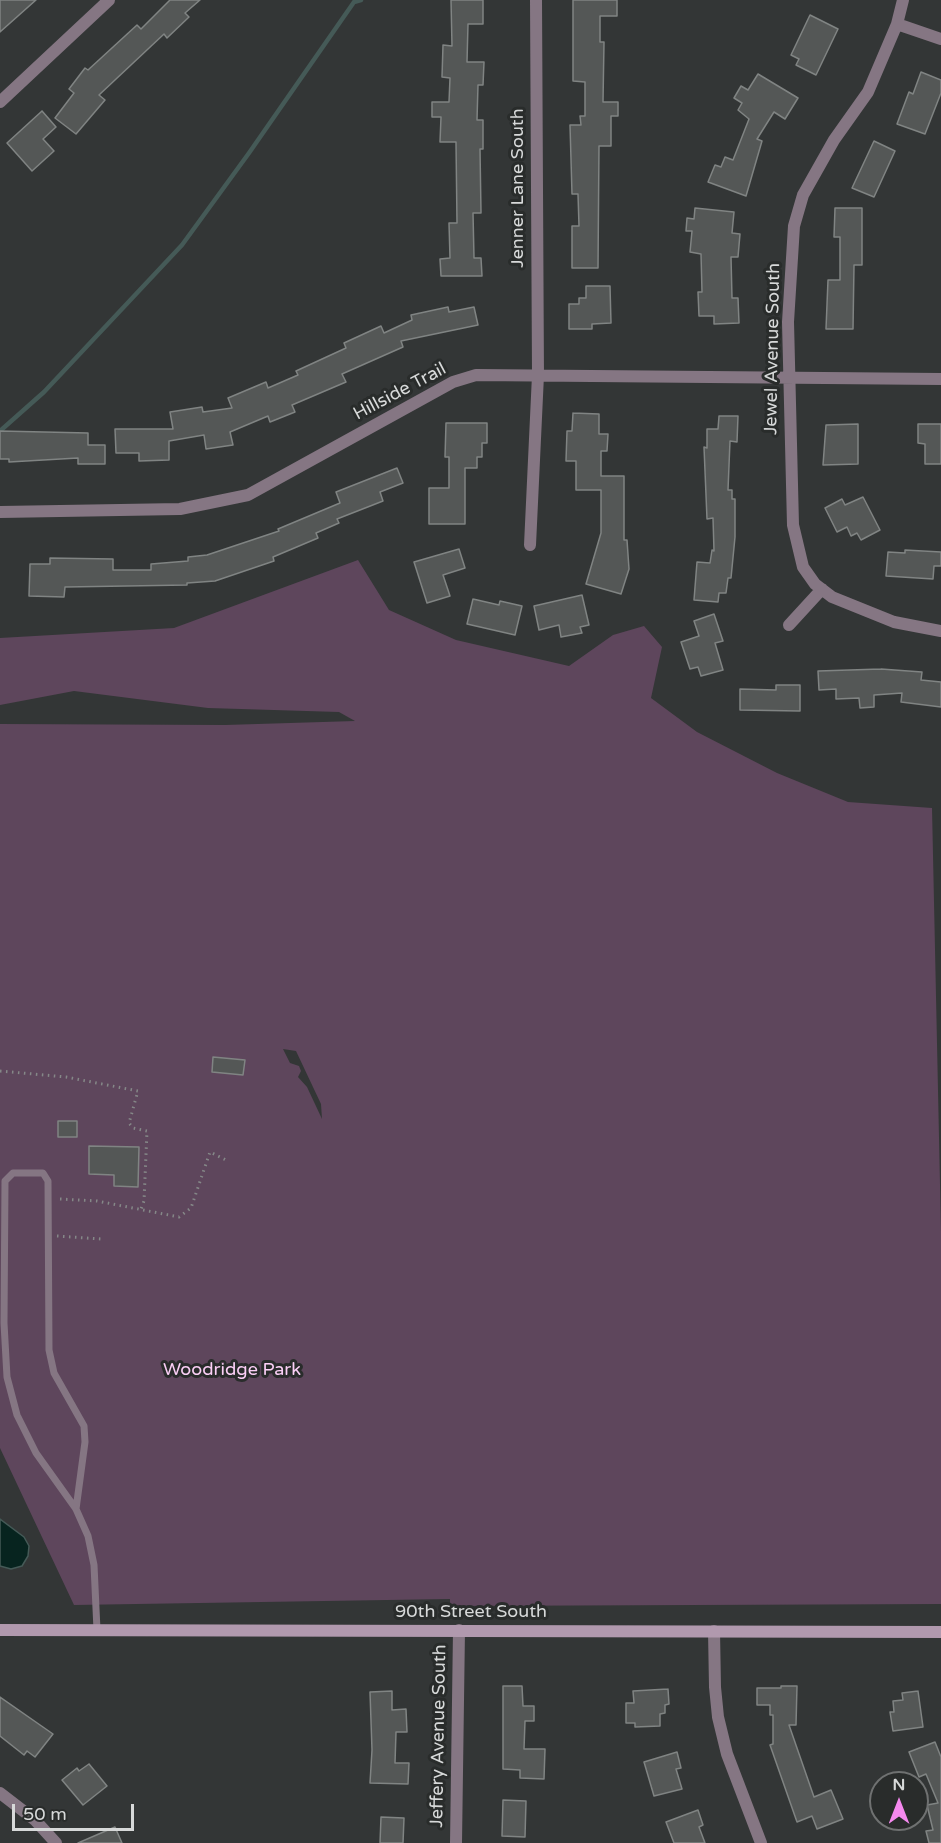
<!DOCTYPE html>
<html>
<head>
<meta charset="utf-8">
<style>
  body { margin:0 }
  #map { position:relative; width:941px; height:1843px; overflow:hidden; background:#333636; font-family:"Varela Round",sans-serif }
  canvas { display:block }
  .north { position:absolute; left:869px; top:1771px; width:60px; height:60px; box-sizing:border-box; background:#292c2b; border:2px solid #6f7171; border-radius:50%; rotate:0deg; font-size:16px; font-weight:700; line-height:24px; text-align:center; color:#d7d9d9 }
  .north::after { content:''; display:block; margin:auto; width:21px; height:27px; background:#f589ef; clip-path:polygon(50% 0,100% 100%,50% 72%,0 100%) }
  .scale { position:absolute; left:12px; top:1804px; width:122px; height:27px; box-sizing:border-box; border:3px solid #d7d9d9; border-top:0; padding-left:8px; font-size:18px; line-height:21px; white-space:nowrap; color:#d7d9d9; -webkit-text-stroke:4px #292c2b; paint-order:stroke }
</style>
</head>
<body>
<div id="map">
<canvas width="941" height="1843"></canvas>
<div class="north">N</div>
<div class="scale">50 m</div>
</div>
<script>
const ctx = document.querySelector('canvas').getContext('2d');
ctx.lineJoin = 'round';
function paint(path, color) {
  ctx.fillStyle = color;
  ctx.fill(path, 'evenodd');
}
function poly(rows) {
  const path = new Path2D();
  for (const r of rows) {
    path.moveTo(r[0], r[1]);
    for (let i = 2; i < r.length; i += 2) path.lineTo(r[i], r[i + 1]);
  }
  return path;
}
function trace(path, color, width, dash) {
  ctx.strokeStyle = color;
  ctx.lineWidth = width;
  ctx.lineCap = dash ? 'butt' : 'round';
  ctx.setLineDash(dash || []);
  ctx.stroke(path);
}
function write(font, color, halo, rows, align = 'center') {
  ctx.font = font + ' "Varela Round",sans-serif';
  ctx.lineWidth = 6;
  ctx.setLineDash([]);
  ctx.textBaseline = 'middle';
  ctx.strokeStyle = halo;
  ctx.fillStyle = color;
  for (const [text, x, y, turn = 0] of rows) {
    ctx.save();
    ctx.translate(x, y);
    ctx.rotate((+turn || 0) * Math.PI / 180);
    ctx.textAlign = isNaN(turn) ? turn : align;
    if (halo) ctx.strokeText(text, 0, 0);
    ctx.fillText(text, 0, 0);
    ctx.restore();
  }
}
paint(poly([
  [358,560,389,610,456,640,569,666,613,635,644,626,662,647,651,698,697,732,777,773,848,802,932,808,941,1231,941,1604,450,1606,450,1599,74,1605,0,1448,0,724,225,725,355,721,339,712,208,708,74,691,0,705,0,638,174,628],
  [283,1049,296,1051,321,1104,322,1119,307,1087,298,1077,301,1071,299,1066,290,1063]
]), '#5e465c');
const water = poly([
  [0,1519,24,1537,29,1546,28,1556,22,1566,11,1569,0,1566,0,1519]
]);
paint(water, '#07241f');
trace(water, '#455a57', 1.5);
trace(poly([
  [0,431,44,392,182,245,249,153,354,2,361,0]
]), '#455a57', 4.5);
const building = poly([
  [0,0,36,0,0,32,0,0],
  [170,0,200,0,185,13,189,17,167,38,164,34,99,95,105,100,76,134,55,118,74,93,69,89,85,68,88,70,137,25,141,29,170,0],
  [451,0,483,0,483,24,468,24,467,62,484,62,483,85,478,85,477,120,483,120,483,149,480,149,481,213,473,213,474,258,481,258,482,276,441,276,440,259,450,258,449,223,457,223,456,142,440,142,441,117,432,117,432,102,449,102,450,78,442,77,443,45,452,46,451,0],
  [573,0,617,0,617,16,600,16,600,42,604,42,603,102,618,102,618,116,611,116,611,146,599,146,598,268,572,268,572,226,579,226,578,194,572,194,570,125,581,125,580,116,585,116,585,82,573,81,573,0],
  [810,15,838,29,816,75,796,65,799,59,791,55,810,15],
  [921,72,941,80,941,93,925,134,897,124,909,92,913,94,921,72],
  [758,74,798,98,785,119,774,112,757,139,762,141,746,196,708,182,715,165,721,167,725,157,733,160,749,119,738,110,742,103,734,98,741,86,748,90,758,74],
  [42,111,56,127,43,139,54,151,32,171,7,143,42,111],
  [874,141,895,151,874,197,852,188,874,141],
  [695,208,734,212,732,233,740,234,738,257,731,257,732,298,738,298,739,323,714,324,714,316,699,316,698,292,702,292,701,254,690,252,692,231,686,231,687,218,694,219,695,208],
  [835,208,862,208,862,265,854,265,853,329,826,329,828,280,840,280,840,237,834,237,835,208],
  [586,286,610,286,611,323,592,324,592,329,569,329,569,304,579,304,579,298,586,298,586,286],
  [448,307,449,312,474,307,478,325,401,341,403,347,342,374,346,382,292,405,295,412,270,422,268,416,230,432,233,445,206,449,204,435,169,441,169,460,139,461,139,453,116,453,115,429,173,429,170,412,202,407,203,412,232,408,228,398,266,382,268,388,298,375,296,371,346,348,344,343,381,326,384,333,412,320,411,315,448,307],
  [573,413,599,414,599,434,608,434,607,451,601,451,601,476,624,476,624,540,627,540,629,569,621,594,586,584,601,533,601,490,576,490,576,461,566,461,567,431,572,431,573,413],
  [719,416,738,416,737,442,730,441,728,490,732,490,732,499,735,499,735,537,731,578,728,578,726,593,719,593,718,602,694,600,697,562,710,563,712,550,714,551,713,518,707,519,704,447,707,448,707,429,718,429,719,416],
  [446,423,487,423,487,443,482,443,482,457,477,457,477,468,465,468,465,524,429,524,429,488,449,488,449,457,445,457,446,423],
  [858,424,858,464,823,465,826,425,858,424],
  [918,424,941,424,941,464,925,464,925,444,918,443,918,424],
  [0,431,88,433,88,445,105,445,105,464,78,464,78,458,9,462,9,459,0,459,0,431],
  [397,468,403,483,380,492,383,501,337,519,339,523,316,533,318,538,273,557,274,561,215,581,187,583,187,585,65,587,64,597,29,596,30,564,50,564,50,558,113,559,113,570,151,570,151,564,188,561,188,557,207,555,279,531,278,529,340,503,336,492,397,468],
  [863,497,880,530,861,540,857,533,851,536,847,527,837,532,825,508,842,499,845,505,863,497],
  [459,549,465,568,443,575,450,596,427,603,414,562,459,549],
  [905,550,941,552,941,566,934,566,933,579,886,576,888,552,905,553,905,550],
  [582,595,589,625,580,627,582,633,561,637,559,625,539,630,534,606,582,595],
  [473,599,499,605,500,601,522,606,515,635,467,624,473,599],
  [714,614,723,641,715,643,723,670,701,676,698,667,690,669,681,642,699,636,694,621,714,614],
  [881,669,922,672,921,680,941,682,941,707,901,702,902,693,874,695,874,707,860,708,859,698,836,699,836,689,819,690,818,671,881,669],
  [776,685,800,685,800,711,740,710,740,689,776,690,776,685],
  [213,1057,245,1060,243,1075,212,1072,213,1057],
  [58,1121,77,1121,77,1137,58,1137,58,1121],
  [89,1146,139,1147,138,1187,114,1186,114,1175,89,1174,89,1146],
  [503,1686,522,1686,523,1706,534,1706,534,1721,525,1721,524,1749,545,1749,544,1779,520,1778,520,1770,503,1769,503,1686],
  [781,1686,797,1686,796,1725,789,1725,814,1797,831,1790,843,1819,817,1829,812,1816,797,1822,770,1745,773,1744,773,1715,770,1715,770,1705,757,1705,757,1688,781,1688,781,1686],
  [668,1689,669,1704,665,1705,665,1713,660,1714,660,1726,635,1727,635,1723,626,1723,626,1703,634,1703,633,1691,668,1689],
  [392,1691,392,1710,406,1709,407,1732,396,1732,395,1763,409,1763,408,1784,370,1783,372,1750,370,1692,392,1691],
  [918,1691,923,1727,893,1731,890,1712,894,1712,893,1701,903,1700,902,1693,918,1691],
  [0,1697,53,1734,35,1757,27,1751,24,1755,0,1736,0,1697],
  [935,1742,941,1757,941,1843,929,1843,926,1831,933,1830,927,1805,938,1803,926,1774,919,1777,909,1752,935,1742],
  [677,1752,681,1768,676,1769,682,1789,654,1796,644,1762,677,1752],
  [89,1764,107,1786,83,1805,62,1780,77,1768,79,1771,89,1764],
  [503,1800,526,1801,525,1837,502,1836,503,1800],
  [698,1810,703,1825,699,1827,705,1843,674,1843,666,1822,698,1810],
  [381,1817,404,1818,403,1843,380,1843,381,1817],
  [115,1827,122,1843,78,1843,115,1827]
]);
paint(building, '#545756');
trace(building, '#808483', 1.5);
trace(poly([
  [0,1071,66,1077,138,1091,129,1123,133,1128,147,1131,144,1201,141,1209],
  [60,1199,97,1201,179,1217,191,1208,210,1152,226,1160],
  [57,1236,101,1239]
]), '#858888', 3, [1.5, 4.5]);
trace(poly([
  [76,1509,85,1442,84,1426,54,1373,49,1350,48,1181,43,1173,13,1173,5,1181,4,1323,7,1377,17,1415,36,1453,76,1509,88,1536,94,1565,97,1630]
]), '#857683', 7);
trace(poly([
  [903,0,897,24,868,92,834,140,803,195,794,226,788,322,793,525,803,567,815,584,832,597,894,622,941,631],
  [897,24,941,39],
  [0,102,109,0],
  [0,512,180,509,248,495,453,382,476,375,941,379],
  [530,545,538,375,536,0],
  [789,625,822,589],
  [714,1631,715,1687,718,1717,727,1754,761,1843],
  [0,1793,35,1820,56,1843],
  [456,1843,459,1630]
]), '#857683', 12);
trace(poly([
  [0,1630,941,1632]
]), '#b199ae', 12);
write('18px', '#d7d9d9', '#292c2b', [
  ["Jenner Lane South",518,188,-90],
  ["Jewel Avenue South",773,349,-89],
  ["Hillside Trail",400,392,-28],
  ["90th Street South",471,1612],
  ["Jeffery Avenue South",439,1736,-89]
]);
write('18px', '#fbcff6', '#292c2b', [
  ["Woodridge Park",232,1370]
]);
</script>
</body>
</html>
